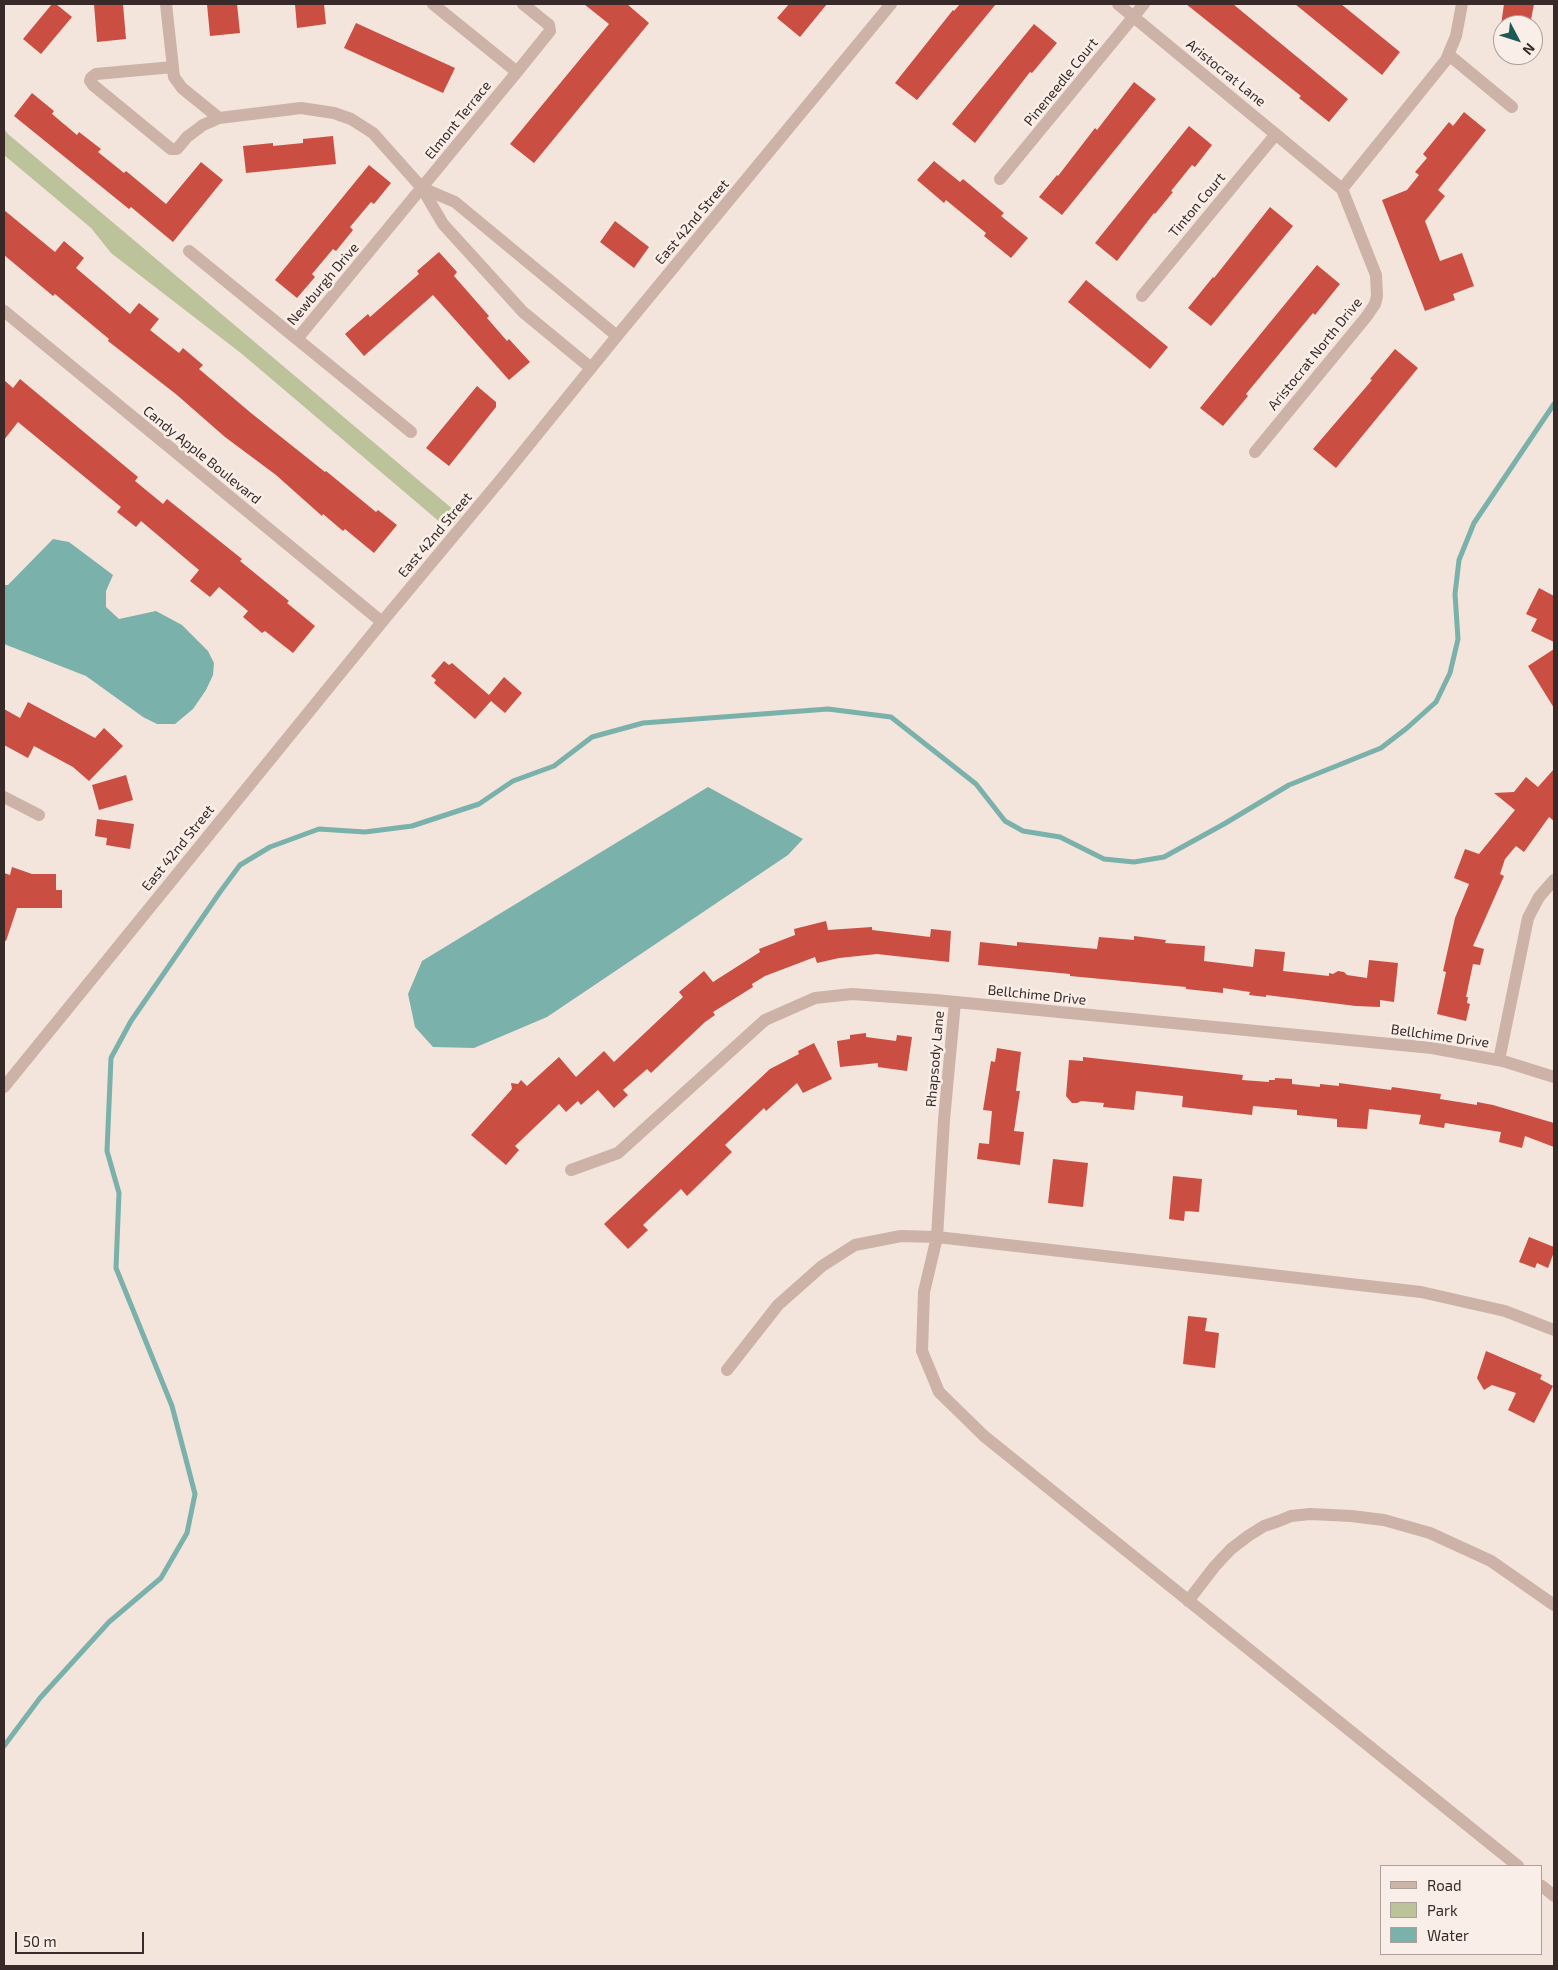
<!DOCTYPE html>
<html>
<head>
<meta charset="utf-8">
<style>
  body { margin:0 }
  #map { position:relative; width:1558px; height:1970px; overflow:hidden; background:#f3e4dc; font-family:"Exo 2",sans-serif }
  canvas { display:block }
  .frame { position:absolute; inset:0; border:5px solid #382a28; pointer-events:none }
  .legend { position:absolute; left:1380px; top:1865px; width:162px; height:90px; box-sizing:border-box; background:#faefe8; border:1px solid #aca09b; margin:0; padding:6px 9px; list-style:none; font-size:15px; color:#382a28 }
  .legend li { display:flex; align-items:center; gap:10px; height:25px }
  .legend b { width:25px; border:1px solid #aca09b }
  .north { position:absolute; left:1493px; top:15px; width:50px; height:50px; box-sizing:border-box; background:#faefe8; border:1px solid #aca09b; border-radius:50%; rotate:130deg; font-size:14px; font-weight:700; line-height:20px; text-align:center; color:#382a28 }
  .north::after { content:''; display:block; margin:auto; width:18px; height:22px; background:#1c5b55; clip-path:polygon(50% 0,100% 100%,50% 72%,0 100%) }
  .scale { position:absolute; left:15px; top:1932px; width:129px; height:22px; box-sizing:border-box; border:2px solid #382a28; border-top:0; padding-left:6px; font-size:15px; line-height:18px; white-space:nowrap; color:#382a28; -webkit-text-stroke:4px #faefe8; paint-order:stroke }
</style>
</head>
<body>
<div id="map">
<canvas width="1558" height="1970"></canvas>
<div class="frame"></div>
<ul class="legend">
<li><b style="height:6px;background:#ccb2a7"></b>Road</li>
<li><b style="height:14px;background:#bcc39b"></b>Park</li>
<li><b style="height:14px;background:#7ab1ab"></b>Water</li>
</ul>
<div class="north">N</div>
<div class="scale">50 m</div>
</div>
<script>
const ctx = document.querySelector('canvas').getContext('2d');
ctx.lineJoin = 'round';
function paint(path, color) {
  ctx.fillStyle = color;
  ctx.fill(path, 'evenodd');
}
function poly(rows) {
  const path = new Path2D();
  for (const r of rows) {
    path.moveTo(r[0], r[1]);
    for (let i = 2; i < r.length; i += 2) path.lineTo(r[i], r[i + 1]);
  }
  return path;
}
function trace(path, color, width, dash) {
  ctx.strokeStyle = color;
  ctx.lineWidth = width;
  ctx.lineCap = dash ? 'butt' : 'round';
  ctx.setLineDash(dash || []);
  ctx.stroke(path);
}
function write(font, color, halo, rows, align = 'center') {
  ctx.font = font + ' "Exo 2",sans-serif';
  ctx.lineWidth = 5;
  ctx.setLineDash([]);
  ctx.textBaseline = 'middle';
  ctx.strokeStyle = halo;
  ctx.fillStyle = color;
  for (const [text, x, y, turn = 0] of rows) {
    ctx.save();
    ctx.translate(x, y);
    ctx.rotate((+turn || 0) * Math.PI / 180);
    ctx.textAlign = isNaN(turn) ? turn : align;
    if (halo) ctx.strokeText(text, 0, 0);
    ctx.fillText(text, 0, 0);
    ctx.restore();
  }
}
paint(poly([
  [4,129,8,134,461,516,448,529,242,354,111,253,91,228,4,155]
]), '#bcc39b');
paint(poly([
  [53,539,69,542,113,575,106,591,106,607,119,619,156,611,182,625,208,651,214,663,213,675,206,690,193,709,175,724,157,724,143,717,86,676,4,644,4,585,8,585],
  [708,787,803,839,788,855,547,1017,474,1048,433,1047,415,1027,408,994,422,961]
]), '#7ab1ab');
trace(poly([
  [4,1746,40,1698,109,1622,161,1578,187,1533,195,1494,172,1406,116,1268,119,1193,107,1151,111,1058,131,1021,220,892,240,865,270,847,319,829,365,832,412,826,479,804,513,781,554,766,592,737,643,723,828,709,891,717,976,784,1005,821,1023,831,1060,837,1104,859,1134,862,1164,857,1224,824,1289,785,1381,748,1407,728,1436,702,1450,673,1458,639,1455,594,1459,560,1474,523,1554,404]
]), '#7ab1ab', 5);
paint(poly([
  [52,4,56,4,72,17,41,54,23,39],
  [94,4,123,4,126,39,97,42],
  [207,4,237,4,240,33,210,36],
  [295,4,324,4,326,24,297,28],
  [584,4,627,4,649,23,534,163,510,144,609,24],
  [789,4,827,4,800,37,777,18],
  [960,4,996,4,917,100,895,83,953,10,954,11],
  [1186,4,1233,4,1348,99,1329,122,1299,98,1301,96],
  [1295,4,1341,4,1400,52,1382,75],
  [1504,4,1534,4,1530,25,1501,25],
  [356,23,455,68,443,93,344,48],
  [1034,24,1057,43,1032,73,1030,72,975,143,952,124],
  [1134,82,1156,99,1062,215,1039,197,1057,175,1058,176,1095,128,1097,130],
  [32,93,54,111,52,114,77,135,79,132,101,149,98,152,124,173,126,171,166,204,201,162,223,180,173,242,131,207,129,209,14,116],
  [1464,112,1486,130,1438,190,1445,196,1425,221,1440,261,1462,253,1474,286,1453,294,1455,300,1425,311,1382,200,1407,190,1419,175,1415,172,1427,158,1423,154,1449,122,1453,126],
  [1189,126,1212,145,1195,167,1192,165,1171,191,1173,192,1155,214,1154,213,1117,261,1095,243],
  [333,136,336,164,246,173,243,146,273,143,273,146,303,143,303,139],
  [934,161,960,182,963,179,1004,213,1001,216,1028,238,1011,258,984,236,986,233,946,200,944,203,917,180],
  [369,165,391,183,374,204,371,202,350,227,353,230,336,251,333,249,312,274,315,277,297,298,275,280],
  [1270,207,1293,226,1211,326,1188,308,1213,277,1214,278],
  [4,210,55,252,64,241,84,258,76,268,102,290,130,314,139,303,159,319,150,330,179,353,183,348,203,365,199,369,251,413,325,472,326,471,376,512,378,510,397,525,374,553,345,529,343,531,323,514,322,516,276,475,225,437,177,395,108,341,109,339,55,294,53,296,4,255],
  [615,221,649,247,634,268,600,242],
  [439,252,457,272,454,276,489,316,487,318,507,341,509,339,530,362,509,380,433,295,364,356,345,334,368,314,370,317,419,274,417,271],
  [1317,265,1340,284,1315,315,1313,313,1246,394,1248,396,1223,426,1200,408],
  [1086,280,1168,347,1150,369,1068,302],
  [1395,349,1418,368,1336,468,1313,449,1372,380,1370,379],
  [20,379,138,477,135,481,163,504,167,499,242,559,240,561,289,601,287,603,315,626,293,653,265,631,262,633,243,617,248,611,219,587,210,597,190,581,199,570,141,521,136,527,117,512,121,507,18,422,4,440,4,380,13,388],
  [477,386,496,402,496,407,449,466,426,448],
  [1539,588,1554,596,1554,642,1531,631,1537,619,1526,614],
  [1554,649,1554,708,1528,666],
  [444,661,449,665,452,663,489,695,504,677,522,693,505,713,491,701,475,719,434,683,436,680,431,676],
  [28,702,95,738,104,728,123,746,89,781,73,767,34,746,28,758,4,745,4,709,20,718],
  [1554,769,1554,821,1549,817,1524,852,1516,846,1505,859,1500,874,1504,876,1473,946,1484,949,1480,965,1473,964,1466,997,1468,997,1467,1003,1470,1004,1466,1021,1437,1014,1446,972,1443,971,1455,918,1469,884,1454,878,1465,849,1479,854,1515,810,1494,793,1514,792,1526,777,1538,787],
  [126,775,133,800,99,810,92,785],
  [97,819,134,824,130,849,106,845,107,838,95,836],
  [12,867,32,874,56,874,56,890,62,890,62,908,17,908,6,941,4,940,4,873,10,875],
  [826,921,828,930,872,927,872,930,930,937,931,929,951,931,949,962,877,954,839,958,817,963,815,957,765,976,752,984,753,987,713,1012,715,1015,705,1022,651,1073,647,1069,623,1090,628,1095,614,1108,598,1090,581,1105,578,1101,566,1112,559,1104,515,1146,519,1150,506,1165,471,1135,512,1089,511,1083,518,1084,521,1080,527,1086,559,1057,576,1077,604,1051,614,1062,683,997,679,992,704,971,713,982,760,952,759,949,795,935,794,929],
  [1134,936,1166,940,1165,943,1205,946,1204,961,1253,967,1255,949,1285,952,1283,971,1329,976,1329,973,1333,974,1338,971,1344,972,1347,975,1367,978,1369,960,1398,963,1394,1002,1380,1000,1380,1007,1356,1006,1266,995,1266,997,1249,995,1250,992,1223,988,1223,993,1186,989,1186,987,1070,976,1070,974,978,965,980,942,1017,946,1017,942,1097,949,1099,937,1134,940],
  [866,1033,866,1037,896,1041,897,1035,912,1037,907,1071,878,1067,878,1063,840,1067,837,1041,850,1039,850,1035],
  [814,1043,832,1079,803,1093,797,1083,766,1111,764,1108,725,1145,732,1152,687,1196,681,1189,643,1225,648,1230,628,1249,604,1224,770,1069,799,1054,798,1051],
  [997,1048,1021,1052,1016,1091,1020,1091,1014,1131,1024,1132,1020,1165,977,1159,979,1143,989,1144,992,1111,983,1110,991,1061,995,1062],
  [1083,1057,1243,1075,1242,1080,1269,1082,1269,1080,1275,1080,1275,1078,1292,1079,1292,1084,1320,1087,1320,1084,1339,1086,1339,1083,1391,1090,1392,1087,1441,1094,1440,1099,1477,1105,1477,1102,1493,1105,1554,1123,1554,1147,1525,1136,1522,1148,1499,1142,1501,1132,1445,1123,1444,1128,1419,1124,1421,1115,1369,1109,1367,1129,1337,1127,1337,1119,1297,1115,1297,1110,1253,1106,1252,1115,1182,1107,1183,1096,1136,1091,1134,1110,1103,1107,1104,1103,1081,1101,1077,1103,1072,1103,1066,1096,1069,1060,1083,1061],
  [1053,1159,1088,1163,1083,1207,1048,1203],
  [1173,1176,1202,1179,1199,1212,1185,1211,1184,1221,1169,1219],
  [1529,1237,1554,1247,1554,1252,1548,1268,1537,1263,1535,1268,1519,1262],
  [1188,1316,1207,1318,1205,1331,1219,1333,1215,1368,1183,1364],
  [1486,1351,1542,1375,1540,1379,1553,1386,1534,1423,1508,1410,1516,1393,1492,1385,1484,1390,1477,1378]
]), '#ca4e42');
trace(poly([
  [166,4,174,77,182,88,219,118,301,108,334,113,351,119,373,133,422,188,455,202,617,336],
  [433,4,517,72,550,31,549,25,523,4],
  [1118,4,1342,189,1376,275,1377,296,1375,304,1367,316,1255,452],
  [1449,55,1512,107],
  [173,67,96,74,91,78,90,81,93,85,171,149,177,149,187,137,203,125,219,118],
  [1000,179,1144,4],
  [422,188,443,224,523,312,591,368],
  [1342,189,1446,60,1456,36,1462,4],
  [189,251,411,432],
  [1142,296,1276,134],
  [4,311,382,622],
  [297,339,517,72],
  [4,797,39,815],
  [955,1002,944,1120,937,1237,1421,1292,1505,1311,1554,1330],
  [1499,1060,1528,918,1539,897,1554,880],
  [571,1170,618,1153,765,1020,815,998,852,994,935,1000,1432,1048,1503,1061,1554,1077],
  [727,1370,778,1305,822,1266,855,1245,901,1236,937,1237,924,1292,922,1351,939,1392,984,1436,1518,1866],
  [1188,1601,1215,1566,1231,1549,1248,1536,1264,1526,1279,1521,1291,1516,1310,1514,1351,1516,1384,1520,1430,1533,1491,1561,1554,1605],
  [1542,1886,1554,1896]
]), '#ccb2a7', 12);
trace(poly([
  [4,1087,382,622,502,478,617,336,891,4]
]), '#ccb2a7', 12);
write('14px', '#382a28', '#faefe8', [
  ["Aristocrat Lane",1226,73,39],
  ["Pineneedle Court",1061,82,-51],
  ["Elmont Terrace",458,120,-51],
  ["Tinton Court",1197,205,-50],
  ["East 42nd Street",692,222,-50],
  ["Newburgh Drive",323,284,-50],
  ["Aristocrat North Drive",1315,354,-51],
  ["Candy Apple Boulevard",202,455,39],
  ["East 42nd Street",435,535,-50],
  ["East 42nd Street",178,848,-51],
  ["Bellchime Drive",1037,995,6],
  ["Bellchime Drive",1440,1036,8],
  ["Rhapsody Lane",935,1059,-85]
]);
</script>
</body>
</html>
